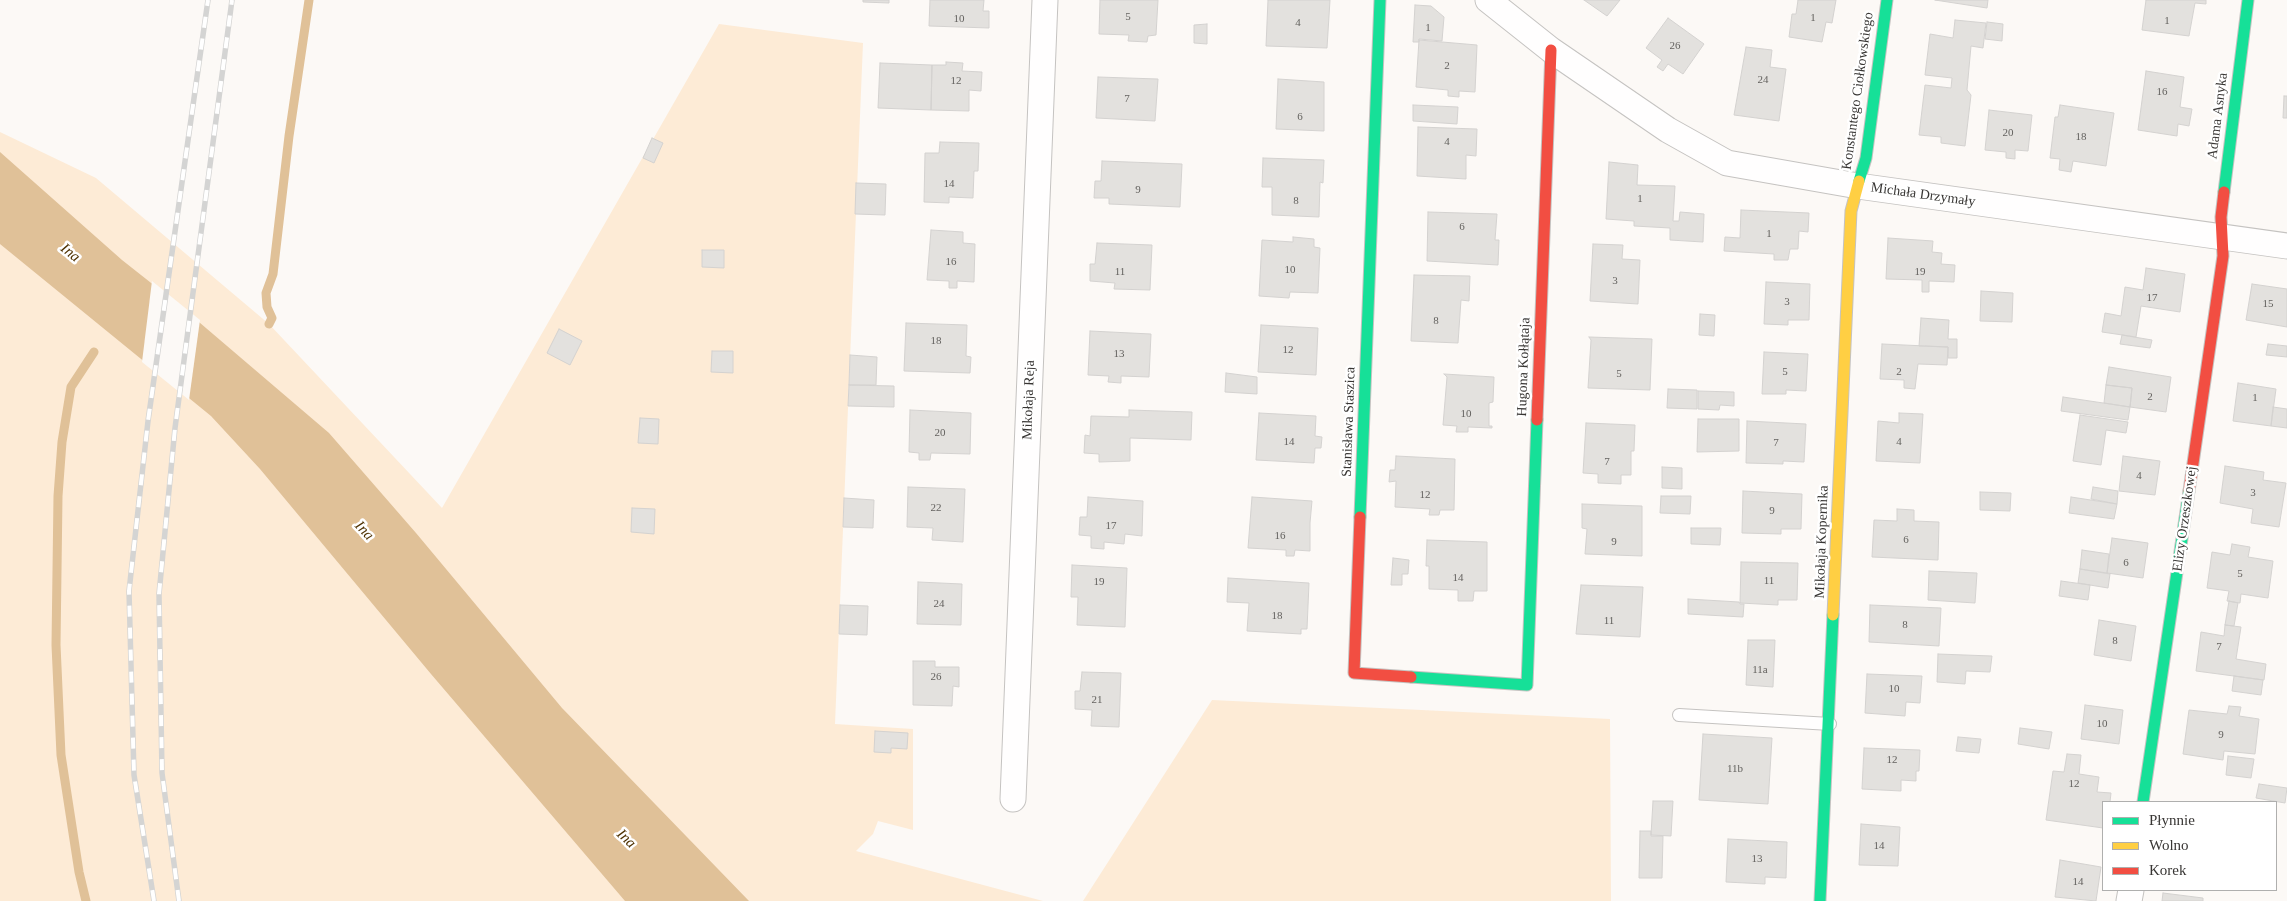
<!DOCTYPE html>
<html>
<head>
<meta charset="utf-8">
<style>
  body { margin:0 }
  #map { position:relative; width:2287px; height:901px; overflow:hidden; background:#fcf9f6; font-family:Georgia,serif }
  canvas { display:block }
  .legend { position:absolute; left:2102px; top:801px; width:175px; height:90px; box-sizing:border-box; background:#fff; border:1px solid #afafae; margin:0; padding:6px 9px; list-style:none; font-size:15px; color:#383634 }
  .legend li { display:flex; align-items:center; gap:10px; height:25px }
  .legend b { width:25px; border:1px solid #afafae }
</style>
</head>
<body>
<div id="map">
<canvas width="2287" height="901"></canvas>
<ul class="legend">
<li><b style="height:6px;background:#16e098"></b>Płynnie</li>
<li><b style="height:6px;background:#ffcf43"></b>Wolno</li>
<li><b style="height:6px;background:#f24e42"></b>Korek</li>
</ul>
</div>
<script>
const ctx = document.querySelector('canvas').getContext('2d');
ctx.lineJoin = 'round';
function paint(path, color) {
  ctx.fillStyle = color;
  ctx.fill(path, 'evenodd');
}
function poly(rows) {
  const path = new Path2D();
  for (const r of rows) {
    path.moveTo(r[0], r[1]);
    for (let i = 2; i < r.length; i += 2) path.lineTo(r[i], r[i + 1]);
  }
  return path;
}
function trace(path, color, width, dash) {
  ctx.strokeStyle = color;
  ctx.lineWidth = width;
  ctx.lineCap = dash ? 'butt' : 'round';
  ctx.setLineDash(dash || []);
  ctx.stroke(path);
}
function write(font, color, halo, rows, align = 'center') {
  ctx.font = font + ' Georgia,serif';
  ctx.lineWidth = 5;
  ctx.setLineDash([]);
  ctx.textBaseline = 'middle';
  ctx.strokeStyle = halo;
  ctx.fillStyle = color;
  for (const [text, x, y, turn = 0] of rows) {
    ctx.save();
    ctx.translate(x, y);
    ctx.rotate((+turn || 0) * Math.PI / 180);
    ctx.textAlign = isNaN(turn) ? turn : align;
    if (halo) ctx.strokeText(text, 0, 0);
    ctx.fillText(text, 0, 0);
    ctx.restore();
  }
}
paint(poly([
  [719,24,863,43,835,724,913,729,913,830,878,821,873,834,856,851,1043,901,0,901,0,132,96,178,269,324,442,508],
  [1212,700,1610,719,1611,901,1083,901]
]), '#fdebd6');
paint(poly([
  [0,152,122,260,179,305,329,433,416,533,562,708,749,901,625,901,431,674,260,469,211,416,0,244]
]), '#e0c198');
paint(poly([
  [152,281,200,320,189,400,142,362]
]), '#fcf9f6');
trace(poly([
  [269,324,272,318,267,307,266,293,273,274,289,136,309,0],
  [86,901,79,872,61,755,56,645,58,496,62,442,71,387,94,352]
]), '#e0c198', 9);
const building = poly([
  [863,0,889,0,889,3,863,2,863,0],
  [930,0,984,0,983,11,989,11,989,28,929,26,930,0],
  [1100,0,1158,0,1156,35,1148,36,1147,42,1128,41,1129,35,1099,34,1100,0],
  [1268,0,1330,0,1327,48,1266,46,1268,0],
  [1584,0,1620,0,1607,16,1584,0],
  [1798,0,1836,0,1832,23,1826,22,1822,42,1789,37,1792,14,1796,14,1798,0],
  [1935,0,1988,0,1987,8,1935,0],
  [2146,0,2206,0,2206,4,2195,3,2189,36,2142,30,2146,0],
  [1415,5,1431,6,1444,17,1442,41,1419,39,1419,42,1413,42,1415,5],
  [1668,18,1704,44,1683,74,1668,64,1663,71,1657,67,1662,60,1646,48,1668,18],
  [1955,20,1986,23,1983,48,1971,46,1967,90,1971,95,1965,146,1941,143,1941,137,1919,135,1925,85,1951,88,1952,78,1925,75,1930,34,1953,38,1955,20],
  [1987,22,2003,24,2002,41,1985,39,1987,22],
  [1207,24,1207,44,1194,43,1194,25,1207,24],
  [1419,40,1477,45,1475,92,1459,91,1459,97,1448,96,1448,90,1416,87,1419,40],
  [1746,47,1772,50,1770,67,1786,69,1779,121,1734,115,1746,47],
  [946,62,963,63,962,71,982,72,981,91,969,90,969,111,931,110,932,65,946,65,946,62],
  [880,63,932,65,931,110,878,108,880,63],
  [2146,71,2184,77,2180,107,2192,109,2189,126,2178,124,2177,136,2138,130,2146,71],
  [1098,77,1158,79,1155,121,1096,118,1098,77],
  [1278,79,1324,82,1324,131,1276,129,1278,79],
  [2284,96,2287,96,2287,118,2283,118,2284,96],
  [1413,105,1458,107,1457,124,1413,121,1413,105],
  [2060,105,2114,113,2106,166,2073,161,2071,172,2059,170,2060,159,2050,158,2055,117,2058,117,2060,105],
  [1989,110,2032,115,2028,151,2015,150,2015,159,2006,158,2006,152,1985,150,1989,110],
  [1418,127,1477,129,1476,156,1466,155,1466,179,1417,176,1418,127],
  [652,138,663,143,654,163,643,158,652,138],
  [940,142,979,143,978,171,974,171,973,198,949,197,949,203,924,202,925,153,939,153,940,142],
  [1263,158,1324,160,1323,183,1320,182,1319,217,1272,215,1272,187,1262,187,1263,158],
  [1102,161,1182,164,1180,207,1109,204,1109,198,1094,198,1095,181,1101,181,1102,161],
  [1609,162,1638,165,1637,185,1675,186,1673,221,1679,221,1680,212,1704,214,1703,242,1670,240,1670,228,1634,226,1634,221,1606,219,1609,162],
  [856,183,886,184,885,215,855,214,856,183],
  [1741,210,1809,213,1808,232,1799,231,1798,249,1790,249,1788,260,1774,260,1774,254,1724,251,1725,237,1740,238,1741,210],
  [1428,212,1497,214,1495,240,1499,240,1498,265,1427,261,1428,212],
  [931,230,963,232,963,243,975,244,974,282,957,281,957,288,949,288,949,281,927,280,931,230],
  [1293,237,1314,239,1314,247,1320,248,1318,293,1290,292,1289,298,1259,296,1262,240,1293,242,1293,237],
  [1888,238,1933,241,1932,252,1942,253,1941,264,1955,265,1954,282,1929,281,1929,292,1922,292,1922,280,1886,279,1888,238],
  [1097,243,1152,245,1150,290,1114,289,1115,283,1090,281,1090,264,1095,264,1097,243],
  [1593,244,1623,245,1622,259,1640,260,1638,304,1590,301,1593,244],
  [702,250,724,250,724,268,702,267,702,250],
  [2146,268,2185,274,2180,312,2141,306,2136,337,2102,332,2105,313,2121,316,2125,287,2143,290,2146,268],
  [1414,275,1470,276,1469,301,1461,300,1458,343,1411,341,1414,275],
  [1766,282,1810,284,1809,320,1788,320,1788,325,1764,324,1766,282],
  [2252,284,2287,289,2287,327,2246,320,2252,284],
  [1981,291,2013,293,2012,322,1980,321,1981,291],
  [1700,314,1715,315,1714,336,1699,335,1700,314],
  [1921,318,1949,320,1948,339,1957,339,1957,358,1948,358,1948,347,1919,346,1921,318],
  [906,323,967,325,966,356,971,357,970,373,904,371,906,323],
  [1261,325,1318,328,1316,375,1258,372,1261,325],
  [559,329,582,341,570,365,547,353,559,329],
  [1090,331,1151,334,1149,377,1121,376,1121,383,1108,382,1109,376,1088,375,1090,331],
  [2122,335,2152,340,2150,348,2120,344,2122,335],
  [1589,337,1652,339,1650,390,1588,388,1591,340,1589,337],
  [1882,344,1948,347,1947,365,1918,364,1915,389,1904,388,1904,380,1880,379,1882,344],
  [2268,344,2287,346,2287,357,2266,355,2268,344],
  [712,351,733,351,733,373,711,372,712,351],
  [1764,352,1808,354,1806,391,1786,390,1786,394,1762,394,1764,352],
  [850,355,877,357,876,385,849,385,850,355],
  [2109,367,2171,377,2166,412,2130,407,2132,388,2106,385,2109,367],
  [1226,373,1257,377,1257,394,1225,392,1226,373],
  [1444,374,1494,377,1493,402,1489,403,1489,426,1492,426,1492,428,1468,427,1468,432,1456,432,1457,426,1443,425,1447,377,1444,374],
  [2238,383,2276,389,2271,426,2233,421,2238,383],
  [849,385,894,386,894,407,848,406,849,385],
  [2106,385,2132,388,2130,407,2104,403,2106,385],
  [1668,389,1697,390,1697,409,1667,408,1668,389],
  [1698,391,1734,392,1734,406,1720,405,1719,410,1698,409,1698,391],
  [2063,397,2130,407,2128,420,2061,411,2063,397],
  [2273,407,2287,409,2287,428,2271,426,2273,407],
  [910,410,971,413,970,454,931,453,930,460,919,460,919,453,909,452,910,410],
  [1129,410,1192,412,1191,440,1130,438,1130,461,1099,462,1099,454,1084,453,1085,435,1090,436,1091,416,1129,417,1129,410],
  [1259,413,1316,416,1315,436,1322,437,1321,448,1315,448,1314,463,1256,460,1259,413],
  [1899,413,1923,414,1920,463,1876,461,1878,421,1899,423,1899,413],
  [2080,415,2128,422,2126,433,2106,430,2101,465,2073,461,2080,415],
  [640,418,659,419,658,444,638,443,640,418],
  [1698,419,1739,419,1739,451,1697,452,1698,419],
  [1747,421,1806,424,1804,462,1783,461,1783,464,1746,463,1747,421],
  [1586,423,1635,425,1634,451,1631,451,1631,475,1621,475,1621,484,1598,483,1598,474,1583,473,1586,423],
  [1396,456,1455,459,1454,510,1440,510,1439,515,1429,515,1430,509,1395,507,1396,481,1389,482,1390,470,1395,470,1396,456],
  [2123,456,2160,461,2155,495,2119,491,2123,456],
  [2225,466,2264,472,2263,480,2286,483,2279,527,2251,523,2253,509,2220,503,2225,466],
  [1662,467,1682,468,1682,489,1662,488,1662,467],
  [908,487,965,489,963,542,932,540,933,528,907,527,908,487],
  [2093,487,2118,491,2117,504,2091,499,2093,487],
  [1743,491,1802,494,1801,529,1781,529,1781,534,1742,533,1743,491],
  [1980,492,2011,493,2010,511,1980,510,1980,492],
  [1661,496,1691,496,1690,514,1660,513,1661,496],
  [1088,497,1143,501,1142,536,1125,534,1124,544,1104,542,1104,549,1091,548,1091,536,1079,535,1080,517,1087,517,1088,497],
  [1252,497,1312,501,1310,523,1310,551,1295,550,1294,556,1286,556,1286,550,1248,548,1252,497],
  [2071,497,2117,504,2114,519,2069,513,2071,497],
  [844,498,874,500,873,528,843,527,844,498],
  [1582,504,1642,506,1642,556,1585,554,1587,529,1582,528,1582,504],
  [632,508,655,509,654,534,631,532,632,508],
  [1897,509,1914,510,1914,521,1939,522,1938,560,1872,557,1874,520,1897,521,1897,509],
  [1691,528,1721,528,1720,545,1691,544,1691,528],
  [2112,538,2148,543,2143,578,2107,573,2112,538],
  [1427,540,1487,542,1487,591,1474,591,1473,601,1458,601,1458,590,1429,589,1429,566,1426,566,1427,540],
  [2232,544,2250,547,2248,557,2273,561,2268,598,2241,594,2240,603,2227,601,2229,591,2207,588,2212,552,2230,555,2232,544],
  [2082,550,2109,554,2107,573,2080,569,2082,550],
  [1393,558,1409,560,1408,574,1402,574,1402,585,1391,585,1393,558],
  [1741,562,1798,563,1797,600,1778,600,1778,605,1740,603,1741,562],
  [1072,565,1127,568,1125,627,1077,625,1078,597,1071,597,1072,565],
  [2080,569,2110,574,2108,588,2078,583,2080,569],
  [1929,571,1977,573,1975,603,1928,600,1929,571],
  [1228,578,1309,583,1307,629,1301,629,1301,634,1247,631,1249,603,1227,602,1228,578],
  [2061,581,2090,585,2088,600,2059,596,2061,581],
  [918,582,962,584,961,625,917,624,918,582],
  [1581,585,1643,587,1640,637,1576,634,1581,585],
  [1688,599,1739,602,1740,604,1744,604,1743,617,1688,614,1688,599],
  [2229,601,2238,603,2234,626,2225,625,2229,601],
  [840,605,868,606,867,635,839,634,840,605],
  [1870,605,1941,608,1939,646,1869,642,1870,605],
  [2099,620,2136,626,2131,661,2094,655,2099,620],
  [2225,625,2241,627,2236,659,2266,664,2264,680,2196,671,2201,632,2224,636,2225,625],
  [1748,640,1775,640,1773,687,1746,685,1748,640],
  [1938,654,1992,656,1990,672,1966,671,1965,684,1937,682,1938,654],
  [913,661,935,661,935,667,959,667,959,687,953,686,952,706,913,705,913,661],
  [1082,672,1121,673,1119,727,1091,726,1092,710,1075,709,1075,691,1080,691,1082,672],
  [1867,674,1922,676,1920,703,1906,702,1905,716,1865,713,1867,674],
  [2234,676,2263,680,2261,695,2232,691,2234,676],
  [2085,705,2123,710,2119,744,2081,739,2085,705],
  [2229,706,2241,707,2239,716,2259,719,2255,754,2224,751,2223,760,2183,754,2189,710,2227,714,2229,706],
  [2020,728,2052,732,2049,749,2018,744,2020,728],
  [875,731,908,733,907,749,891,748,891,753,874,752,875,731],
  [1703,734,1772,738,1768,804,1699,800,1703,734],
  [1958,737,1981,739,1979,753,1956,751,1958,737],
  [1864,748,1920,750,1919,771,1916,771,1916,781,1901,780,1901,791,1862,789,1864,748],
  [2067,754,2081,755,2079,774,2099,777,2097,792,2111,793,2110,802,2103,802,2103,828,2046,820,2053,771,2064,772,2067,754],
  [2228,756,2254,759,2251,778,2226,775,2228,756],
  [2259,784,2287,788,2285,803,2256,798,2259,784],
  [1653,801,1673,801,1671,836,1651,835,1653,801],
  [1861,824,1900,827,1898,866,1859,865,1861,824],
  [1640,831,1651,831,1651,836,1663,836,1662,878,1639,878,1640,831],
  [1728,839,1787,842,1786,878,1765,877,1765,884,1726,882,1728,839],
  [2060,860,2101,867,2096,901,2055,897,2060,860],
  [2163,893,2203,898,2203,901,2162,901,2163,893]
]);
paint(building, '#e3e1de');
trace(building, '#d4d2d0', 1);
const lane = poly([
  [1679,715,1830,724]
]);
const street = poly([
  [1488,0,1551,50,1668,130,1727,163,1858,186,2287,246],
  [1013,799,1045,0],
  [2129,901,2131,890]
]);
const fast = poly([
  [1859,181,1866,158,1887,0],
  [2224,192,2248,0],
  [1360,517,1380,0],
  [1411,677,1527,685,1537,420],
  [2143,802,2189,491],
  [1820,901,1833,615]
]);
const slow = poly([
  [1833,615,1851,211,1859,181]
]);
const jam = poly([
  [1537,420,1551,50],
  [2189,491,2223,256,2221,217,2224,192],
  [1360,517,1354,673,1411,677]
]);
trace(lane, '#c5c3c1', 14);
trace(street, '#c5c3c1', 27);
trace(fast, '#c5c3c1', 13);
trace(slow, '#c5c3c1', 13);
trace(jam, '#c5c3c1', 13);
trace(lane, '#fffefe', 12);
trace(street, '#fffefe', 25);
trace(fast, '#16e098', 11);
trace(slow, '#ffcf43', 11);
trace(jam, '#f24e42', 11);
const rail = poly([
  [154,901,134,775,129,591,148,421,208,0],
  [179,901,162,773,159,594,175,428,232,0]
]);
trace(rail, '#d4d4d3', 5.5);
trace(rail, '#fff', 4, [11]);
write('11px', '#64625f', null, [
  ["5",1128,17],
  ["1",1813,18],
  ["10",959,19],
  ["1",2167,21],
  ["4",1298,23],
  ["1",1428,28],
  ["26",1675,46],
  ["2",1447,66],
  ["24",1763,80],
  ["12",956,81],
  ["16",2162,92],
  ["7",1127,99],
  ["6",1300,117],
  ["20",2008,133],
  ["18",2081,137],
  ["4",1447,142],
  ["14",949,184],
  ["9",1138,190],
  ["1",1640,199],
  ["8",1296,201],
  ["6",1462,227],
  ["1",1769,234],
  ["16",951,262],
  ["10",1290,270],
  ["11",1120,272],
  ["19",1920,272],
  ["3",1615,281],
  ["17",2152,298],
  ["3",1787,302],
  ["15",2268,304],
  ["8",1436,321],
  ["18",936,341],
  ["12",1288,350],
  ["13",1119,354],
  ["5",1785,372],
  ["2",1899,372],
  ["5",1619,374],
  ["2",2150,397],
  ["1",2255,398],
  ["10",1466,414],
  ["20",940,433],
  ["14",1289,442],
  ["4",1899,442],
  ["7",1776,443],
  ["7",1607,462],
  ["4",2139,476],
  ["3",2253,493],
  ["12",1425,495],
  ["22",936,508],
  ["9",1772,511],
  ["17",1111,526],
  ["16",1280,536],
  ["6",1906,540],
  ["9",1614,542],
  ["6",2126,563],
  ["5",2240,574],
  ["14",1458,578],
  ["11",1769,581],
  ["19",1099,582],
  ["24",939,604],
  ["18",1277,616],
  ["11",1609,621],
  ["8",1905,625],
  ["8",2115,641],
  ["7",2219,647],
  ["11a",1760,670],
  ["26",936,677],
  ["10",1894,689],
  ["21",1097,700],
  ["10",2102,724],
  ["9",2221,735],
  ["12",1892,760],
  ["11b",1735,769],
  ["12",2074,784],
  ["14",1879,846],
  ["13",1757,859],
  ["14",2078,882]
]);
write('14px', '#383634', '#fff', [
  ["Konstantego Ciołkowskiego",1858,91,-82],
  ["Adama Asnyka",2218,116,-83],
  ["Michała Drzymały",1923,195,8],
  ["Hugona Kołłątaja",1524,367,-88],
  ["Mikołaja Reja",1029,400,-88],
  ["Stanisława Staszica",1349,422,-88],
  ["Elizy Orzeszkowej",2185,519,-82],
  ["Mikołaja Kopernika",1822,542,-88]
]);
write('italic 15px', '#4f3202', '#fff', [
  ["Ina",70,253,39],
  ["Ina",364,531,47],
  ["Ina",626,839,44]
]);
</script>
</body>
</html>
